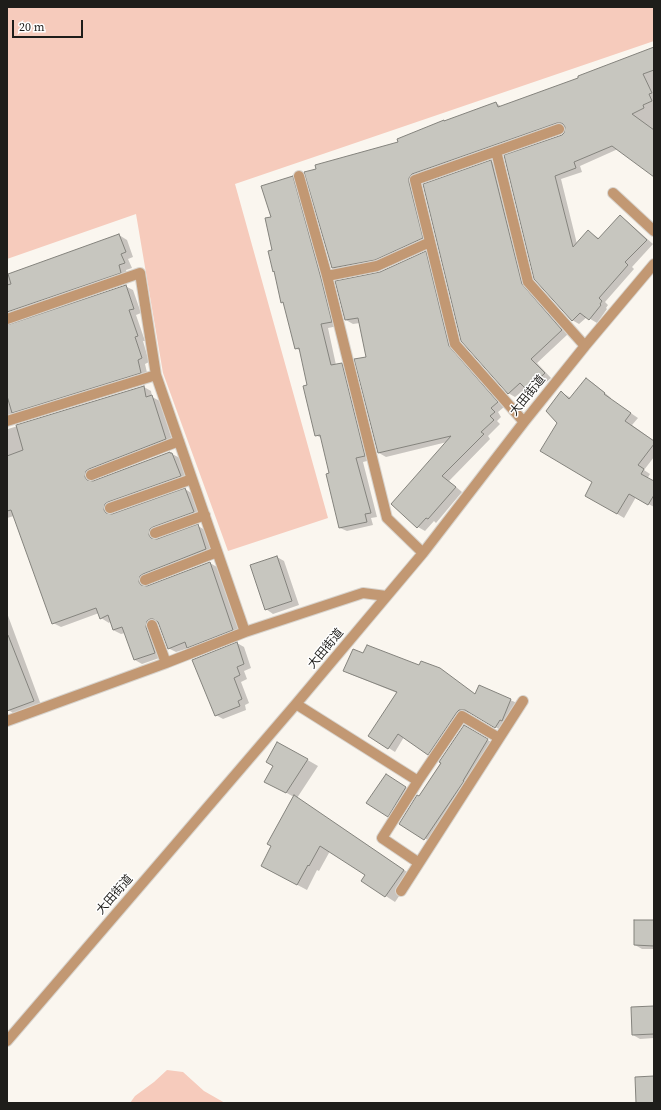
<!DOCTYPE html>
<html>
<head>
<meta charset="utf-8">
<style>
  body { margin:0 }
  #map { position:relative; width:661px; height:1110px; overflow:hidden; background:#faf6ef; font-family:"Source Serif 4",serif }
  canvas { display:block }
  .frame { position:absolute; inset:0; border:8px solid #1e1d1a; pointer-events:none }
  .scale { position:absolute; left:12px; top:20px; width:71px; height:18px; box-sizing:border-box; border:2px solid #1e1d1a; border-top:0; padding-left:5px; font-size:12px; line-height:14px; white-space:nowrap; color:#1e1d1a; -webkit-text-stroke:3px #fff; paint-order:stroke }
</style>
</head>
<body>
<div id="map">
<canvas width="661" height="1110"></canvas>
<div class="frame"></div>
<div class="scale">20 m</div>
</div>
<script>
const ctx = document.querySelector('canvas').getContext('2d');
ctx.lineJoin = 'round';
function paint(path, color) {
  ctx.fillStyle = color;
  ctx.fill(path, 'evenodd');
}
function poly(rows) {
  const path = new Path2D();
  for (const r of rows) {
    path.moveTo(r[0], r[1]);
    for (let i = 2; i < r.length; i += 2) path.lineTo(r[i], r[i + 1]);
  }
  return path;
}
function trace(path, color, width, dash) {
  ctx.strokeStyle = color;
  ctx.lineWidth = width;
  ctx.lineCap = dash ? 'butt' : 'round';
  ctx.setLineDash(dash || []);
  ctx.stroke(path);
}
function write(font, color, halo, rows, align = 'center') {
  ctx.font = font + ' "Source Serif 4","Noto Sans JP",serif';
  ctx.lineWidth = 3;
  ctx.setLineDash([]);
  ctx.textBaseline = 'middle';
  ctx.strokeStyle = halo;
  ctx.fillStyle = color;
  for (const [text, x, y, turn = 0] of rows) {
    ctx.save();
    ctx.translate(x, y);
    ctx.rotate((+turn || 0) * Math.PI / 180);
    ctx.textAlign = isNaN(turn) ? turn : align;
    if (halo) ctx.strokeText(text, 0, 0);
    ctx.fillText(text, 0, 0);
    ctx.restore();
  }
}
paint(poly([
  [7,7,654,7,654,41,235,184,328,518,228,551,163,373,136,214,7,259],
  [167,1070,183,1072,204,1091,225,1103,130,1103,135,1096,154,1082]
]), '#f6cbbc');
paint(poly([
  [654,50,654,176,618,149,580,166,582,172,561,179,577,244,588,231,600,239,621,217,627,221,653,244,632,267,634,269,605,302,608,305,606,308,607,309,597,323,587,317,579,324,572,320,535,278,562,136,565,134,566,126,564,126,419,178,429,242,382,263,339,272,332,268,399,143,496,103,502,107],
  [491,161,498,165,528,289,568,334,537,363,551,378,534,393,526,388,515,397,508,393,424,185],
  [293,177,299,181,338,326,328,328,336,365,342,364,348,367,371,460,363,462,377,517,371,518,373,525,347,531,340,528,330,474,321,438,316,435,308,386,301,351,295,348,285,304,282,302,273,251,272,218],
  [119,235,127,240,133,257,128,259,132,268,126,270,128,277,9,319,8,327,125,286,133,290,141,313,136,315,145,341,143,341,149,362,145,364,148,377,9,421,8,429,144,387,151,391,152,397,160,401,173,443,93,476,92,482,170,453,180,458,188,480,112,508,111,516,185,489,193,494,201,516,157,533,156,541,198,526,205,530,213,554,147,581,146,587,210,563,217,567,240,634,196,651,189,648,176,652,168,648,159,622,154,625,162,657,142,664,135,660,125,633,121,634,113,630,111,621,109,623,101,618,99,613,61,627,53,623,14,516,7,518,7,276],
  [426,252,433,256,456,351,504,407,498,412,501,417,497,421,500,424,488,436,490,439,449,481,462,492,436,523,434,521,425,531,418,527,447,442,386,457,379,453,367,357,360,323,353,324,346,320,380,273],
  [586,379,593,383,611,398,610,399,638,418,632,425,654,441,654,457,644,470,650,474,647,479,654,483,654,507,636,497,624,518,586,495,594,482,558,423,561,392,571,398],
  [277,557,284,561,299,605,273,614,266,609],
  [7,613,41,705,16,715,7,709],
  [237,643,244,647,251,668,244,671,247,679,241,682,249,703,245,705,246,710,223,719,216,715],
  [344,671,476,695,479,686,517,703,502,731,472,713,469,713,465,714,435,757,404,737,395,752,370,736,397,693,350,674],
  [464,726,493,743,431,842,400,823,419,797],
  [278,743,318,766,297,798,413,876,395,902,363,881,367,875,330,851,319,871,317,870,307,890,271,871,294,797,276,787,274,765],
  [393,779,413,792,395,820,388,816],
  [654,921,654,949,642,949,635,945],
  [654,1007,654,1042,654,1038,640,1039,633,1035]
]), '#0003');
const building = poly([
  [654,47,654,70,643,74,652,93,649,94,652,101,643,105,644,108,632,114,654,130,654,177,612,146,574,162,576,168,555,176,573,247,588,230,598,239,620,215,647,240,625,262,628,265,599,298,602,301,600,304,601,305,589,320,580,313,572,321,534,279,504,155,562,135,564,133,565,127,563,124,561,123,557,123,412,174,409,178,409,182,423,238,375,260,332,268,304,172,316,169,315,165,398,142,397,139,444,120,444,121,496,102,498,107,578,78,578,76,654,47],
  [491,160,522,284,562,330,531,359,545,373,527,390,520,383,508,394,461,341,423,184,491,160],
  [293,176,321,278,332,322,321,324,331,365,342,363,365,456,356,458,371,513,365,514,367,522,339,528,326,474,329,473,320,435,315,436,303,386,307,385,299,348,295,349,283,302,281,303,274,271,273,272,268,251,272,250,265,218,271,217,261,186,293,176],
  [119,234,126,252,121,254,125,263,119,265,121,273,7,312,7,285,11,284,8,274,119,234],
  [426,251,449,346,498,402,491,408,495,412,490,416,494,420,481,432,484,434,442,476,456,487,428,519,426,518,417,528,391,504,451,436,378,453,354,359,366,357,358,318,345,320,335,281,380,272,426,251],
  [126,285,134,309,129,310,138,336,135,337,142,358,138,360,141,373,12,413,7,396,7,325,126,285],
  [586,378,605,393,604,394,631,413,625,421,654,441,654,444,638,465,644,469,641,474,654,481,654,495,648,505,629,494,617,514,585,496,592,482,540,451,557,423,546,411,561,391,569,399,586,378],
  [144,386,146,397,152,395,166,439,89,469,86,471,85,477,87,480,93,481,170,452,170,453,172,453,181,476,108,502,105,504,104,510,106,513,112,514,185,488,194,512,153,527,150,529,149,535,151,538,157,539,198,524,206,549,143,574,140,576,139,582,141,585,147,586,210,562,233,630,187,648,185,642,168,649,158,622,153,619,150,619,147,621,146,627,155,653,134,660,122,627,113,630,108,615,100,619,96,608,52,624,11,510,7,511,7,456,23,450,16,425,144,386],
  [277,556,292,601,265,610,250,565,277,556],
  [7,635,8,635,34,701,7,711,7,635],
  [237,642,244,664,237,667,240,675,234,678,242,699,238,701,240,706,215,716,192,660,237,642],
  [367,645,419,665,421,661,440,668,475,694,479,685,511,699,502,721,500,720,495,728,465,710,459,710,457,712,428,755,398,734,388,749,368,736,397,692,343,671,353,649,363,653,367,645],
  [464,725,488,739,463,781,464,781,424,840,399,824,417,795,419,796,441,763,439,762,464,725],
  [277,742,308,759,286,793,264,782,273,766,266,762,277,742],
  [386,774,406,787,388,817,366,803,386,774],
  [294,795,404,870,385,897,361,881,365,875,320,846,309,866,308,865,297,885,261,866,271,846,267,844,294,795],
  [634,920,654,920,654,946,634,945,634,920],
  [654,1006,654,1034,632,1035,631,1007,654,1006],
  [654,1076,654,1103,636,1103,635,1077,654,1076]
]);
paint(building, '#c7c6bf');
trace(building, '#84837d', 1);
const minor = poly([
  [496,151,528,282,585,346],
  [299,176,327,276,387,518,423,553],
  [613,193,654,231],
  [327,276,377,266,430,242],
  [7,319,140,273,156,375,7,421],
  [156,375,245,632],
  [524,422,455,344,415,180,559,129],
  [91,475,179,441],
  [110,508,192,479],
  [155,533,205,515],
  [145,580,217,552],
  [152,625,166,663],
  [296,704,418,781],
  [7,721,166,663,245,632,363,593,386,596],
  [419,863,382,838,418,781,462,716,499,738],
  [401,891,523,701],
  [7,1041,296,704,423,553,524,422,585,346,654,264]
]);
trace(minor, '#d7d3cd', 12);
trace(minor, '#c29873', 10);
write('12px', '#1e1d1a', '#fff', [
  ["大田街道",528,396,-51],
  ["大田街道",326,649,-50],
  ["大田街道",115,895,-49]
]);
</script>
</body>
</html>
